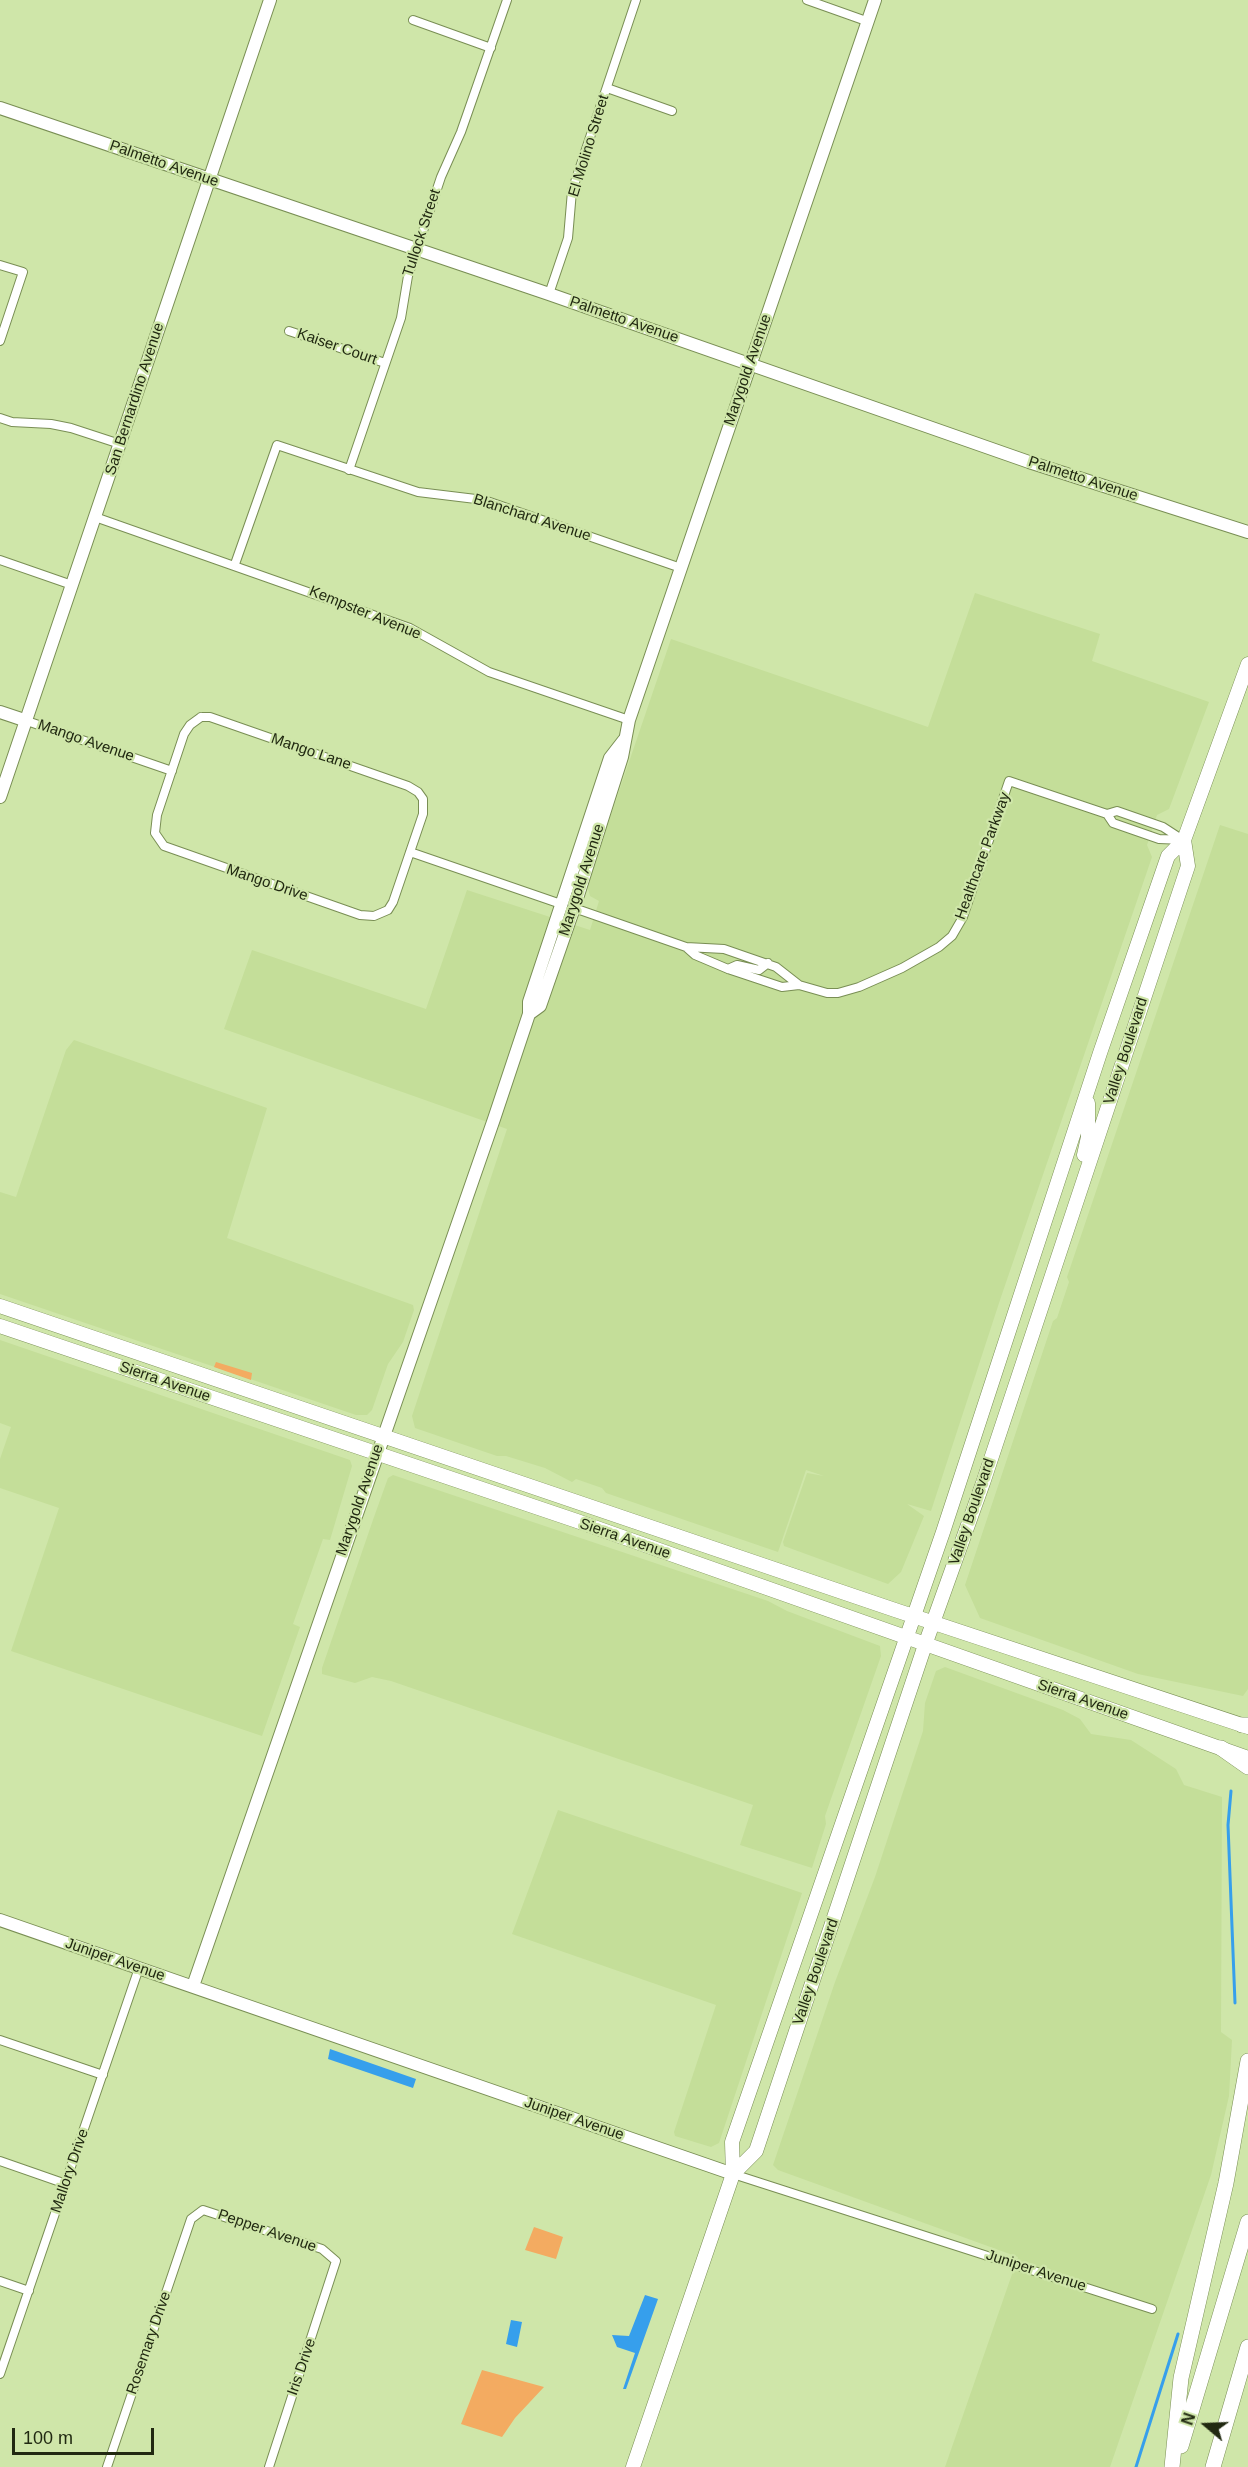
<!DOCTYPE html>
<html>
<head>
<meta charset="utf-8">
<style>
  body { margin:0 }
  #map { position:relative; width:1248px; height:2467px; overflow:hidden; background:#cfe6a9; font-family:Helvetica,sans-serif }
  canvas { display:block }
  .north { position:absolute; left:1176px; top:2395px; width:60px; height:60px; -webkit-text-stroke:4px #cfe6a9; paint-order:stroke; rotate:289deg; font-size:16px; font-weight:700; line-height:24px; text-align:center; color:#212911 }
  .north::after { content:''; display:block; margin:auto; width:21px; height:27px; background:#212911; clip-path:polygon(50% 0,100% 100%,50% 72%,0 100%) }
  .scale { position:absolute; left:12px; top:2428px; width:142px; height:27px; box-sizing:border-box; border:3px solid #212911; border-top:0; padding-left:8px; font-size:18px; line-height:21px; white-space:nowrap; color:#212911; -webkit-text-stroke:4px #cfe6a9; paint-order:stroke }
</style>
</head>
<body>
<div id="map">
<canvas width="1248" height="2467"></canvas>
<div class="north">N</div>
<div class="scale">100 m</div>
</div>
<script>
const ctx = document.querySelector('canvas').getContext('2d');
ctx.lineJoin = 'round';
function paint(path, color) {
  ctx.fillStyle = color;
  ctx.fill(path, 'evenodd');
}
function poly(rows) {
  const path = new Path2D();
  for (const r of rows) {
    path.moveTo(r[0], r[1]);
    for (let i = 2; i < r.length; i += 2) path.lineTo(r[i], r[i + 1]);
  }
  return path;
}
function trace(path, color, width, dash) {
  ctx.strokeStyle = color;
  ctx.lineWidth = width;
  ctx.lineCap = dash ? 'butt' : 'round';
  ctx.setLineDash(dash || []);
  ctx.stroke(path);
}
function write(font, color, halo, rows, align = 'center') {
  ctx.font = font + ' Helvetica,sans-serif';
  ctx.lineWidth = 4.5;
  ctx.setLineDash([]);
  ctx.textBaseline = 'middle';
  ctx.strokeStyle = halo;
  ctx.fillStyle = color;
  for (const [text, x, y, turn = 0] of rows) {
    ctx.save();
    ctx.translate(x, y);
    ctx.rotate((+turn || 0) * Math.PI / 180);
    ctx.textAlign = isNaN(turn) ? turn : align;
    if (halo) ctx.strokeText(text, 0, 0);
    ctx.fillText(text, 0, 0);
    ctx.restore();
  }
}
paint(poly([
  [975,593,1100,634,1092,661,1209,702,1169,809,1157,815,1147,845,1152,857,1001,1297,931,1511,907,1504,924,1516,901,1572,888,1584,784,1546,783,1542,807,1473,824,1476,806,1470,778,1552,606,1493,602,1488,576,1479,572,1482,545,1468,506,1456,497,1456,415,1428,412,1416,507,1129,224,1029,252,950,426,1009,467,890,590,930,599,901,590,896,587,885,671,639,928,727],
  [1220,825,1248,834,1248,1689,1243,1696,1138,1674,980,1618,965,1585,1053,1321,1057,1318,1069,1282,1067,1277],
  [74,1040,267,1108,227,1238,413,1305,414,1310,403,1342,388,1364,372,1410,367,1415,356,1415,0,1294,0,1192,16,1197,66,1050],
  [0,1340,350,1460,352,1466,330,1540,323,1539,293,1624,300,1627,262,1736,11,1651,59,1508,0,1488,0,1459,11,1427,0,1423],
  [393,1475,768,1601,787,1611,880,1646,881,1656,825,1816,826,1824,812,1868,740,1845,753,1805,391,1681,372,1677,355,1683,322,1674,322,1668,374,1517,388,1478],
  [945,1667,1063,1710,1080,1719,1091,1734,1131,1740,1176,1769,1184,1785,1222,1797,1221,2032,1232,2040,1229,2096,1211,2175,1110,2467,945,2467,1018,2257,778,2170,773,2165,835,1982,875,1877,923,1731,925,1703,936,1671],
  [558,1810,802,1893,719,2143,711,2147,675,2136,674,2132,716,2005,512,1934]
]), '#c4de99');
paint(poly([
  [216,1362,252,1373,251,1380,214,1367],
  [534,2227,563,2237,556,2259,525,2250],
  [482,2370,544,2387,515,2418,502,2437,461,2424]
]), '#f3ab61');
paint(poly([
  [330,2049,416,2079,413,2088,328,2059],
  [645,2295,658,2299,626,2389,623,2389,635,2353,617,2347,612,2335,629,2336],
  [511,2320,522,2322,517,2347,506,2344]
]), '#369fec');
trace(poly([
  [1231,1791,1228,1825,1235,2003],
  [1136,2467,1178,2334]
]), '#369fec', 3);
const street = poly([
  [807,0,869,22],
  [413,20,491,48],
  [607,88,672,111],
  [0,265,23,272,0,341],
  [549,294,568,238,572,191,636,0],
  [289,331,385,363],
  [0,418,12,422,51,424,71,428,120,444],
  [349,470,401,318,408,276,441,177,461,132,507,0],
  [95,517,410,628,489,672,629,720],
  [0,560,72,585],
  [235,564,277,445,418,492,484,500,681,568],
  [201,717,210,717,408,786,418,792,423,799,423,814,393,902,388,910,374,916,360,915,164,846,155,833,157,815,184,734,190,725,201,717],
  [27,721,172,771],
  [1107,814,1117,811,1163,827,1183,840],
  [410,852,561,904],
  [574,908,686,947,695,955,728,969,782,987,799,985,827,993,838,993,859,987,902,968,939,947,952,936,963,917,1009,781,1107,814,1113,823,1159,839,1184,840],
  [686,947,724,949,776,967,799,985],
  [728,969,737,965,759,970,768,963],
  [0,2040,103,2075],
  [0,2161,66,2184],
  [733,2174,1152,2309],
  [0,2281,29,2291],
  [0,2374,139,1968],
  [107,2467,191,2219,203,2210,322,2249,336,2261,269,2467]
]);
const secondary = poly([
  [0,108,549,294,1029,462,1248,532],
  [0,712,27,721],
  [0,797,270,0],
  [529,1014,540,1006,574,908,622,757,629,720,875,0],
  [0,1920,733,2174],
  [193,1986,494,1119,529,1014,529,1002,603,779,610,758,624,740]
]);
const primary = poly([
  [1084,1155,1088,1137,1088,1103],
  [0,1306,895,1610,1248,1727],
  [0,1326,577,1521,1248,1758],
  [733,2174,756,2151,925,1645,983,1483,1188,866,1184,840],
  [633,2467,733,2174,732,2142,943,1532,1100,1053,1168,856,1184,840,1248,664]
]);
const highway = poly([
  [1242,1725,1248,1725],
  [1221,1748,1248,1767],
  [1181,2446,1248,2222],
  [1172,2467,1181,2378,1226,2183,1248,2061],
  [1213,2467,1248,2347]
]);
trace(street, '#798e54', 10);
trace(secondary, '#798e54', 14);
trace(primary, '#798e54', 15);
trace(highway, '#798e54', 16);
trace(street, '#fff', 8);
trace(secondary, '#fff', 12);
trace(primary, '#fff', 14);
trace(highway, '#fff', 15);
write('15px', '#212911', '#cfe6a9', [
  ["El Molino Street",589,146,-73],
  ["Palmetto Avenue",164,164,19],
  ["Tullock Street",422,233,-72],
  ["Palmetto Avenue",624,320,19],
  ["Kaiser Court",337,347,19],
  ["Marygold Avenue",748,370,-71],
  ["San Bernardino Avenue",135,399,-72],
  ["Palmetto Avenue",1083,479,18],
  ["Blanchard Avenue",532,518,18],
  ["Kempster Avenue",365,613,22],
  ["Mango Avenue",86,741,19],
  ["Mango Lane",311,752,19],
  ["Healthcare Parkway",983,856,-70],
  ["Marygold Avenue",582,880,-72],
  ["Mango Drive",267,883,19],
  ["Valley Boulevard",1126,1051,-72],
  ["Sierra Avenue",165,1382,19],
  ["Marygold Avenue",360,1500,-71],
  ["Valley Boulevard",972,1512,-71],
  ["Sierra Avenue",625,1539,19],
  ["Sierra Avenue",1083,1700,19],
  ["Juniper Avenue",115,1960,19],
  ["Valley Boulevard",816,1972,-71],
  ["Juniper Avenue",574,2119,19],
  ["Mallory Drive",70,2171,-71],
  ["Pepper Avenue",267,2231,19],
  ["Juniper Avenue",1036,2271,18],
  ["Rosemary Drive",149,2343,-71],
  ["Iris Drive",302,2367,-71]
]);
</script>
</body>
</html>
